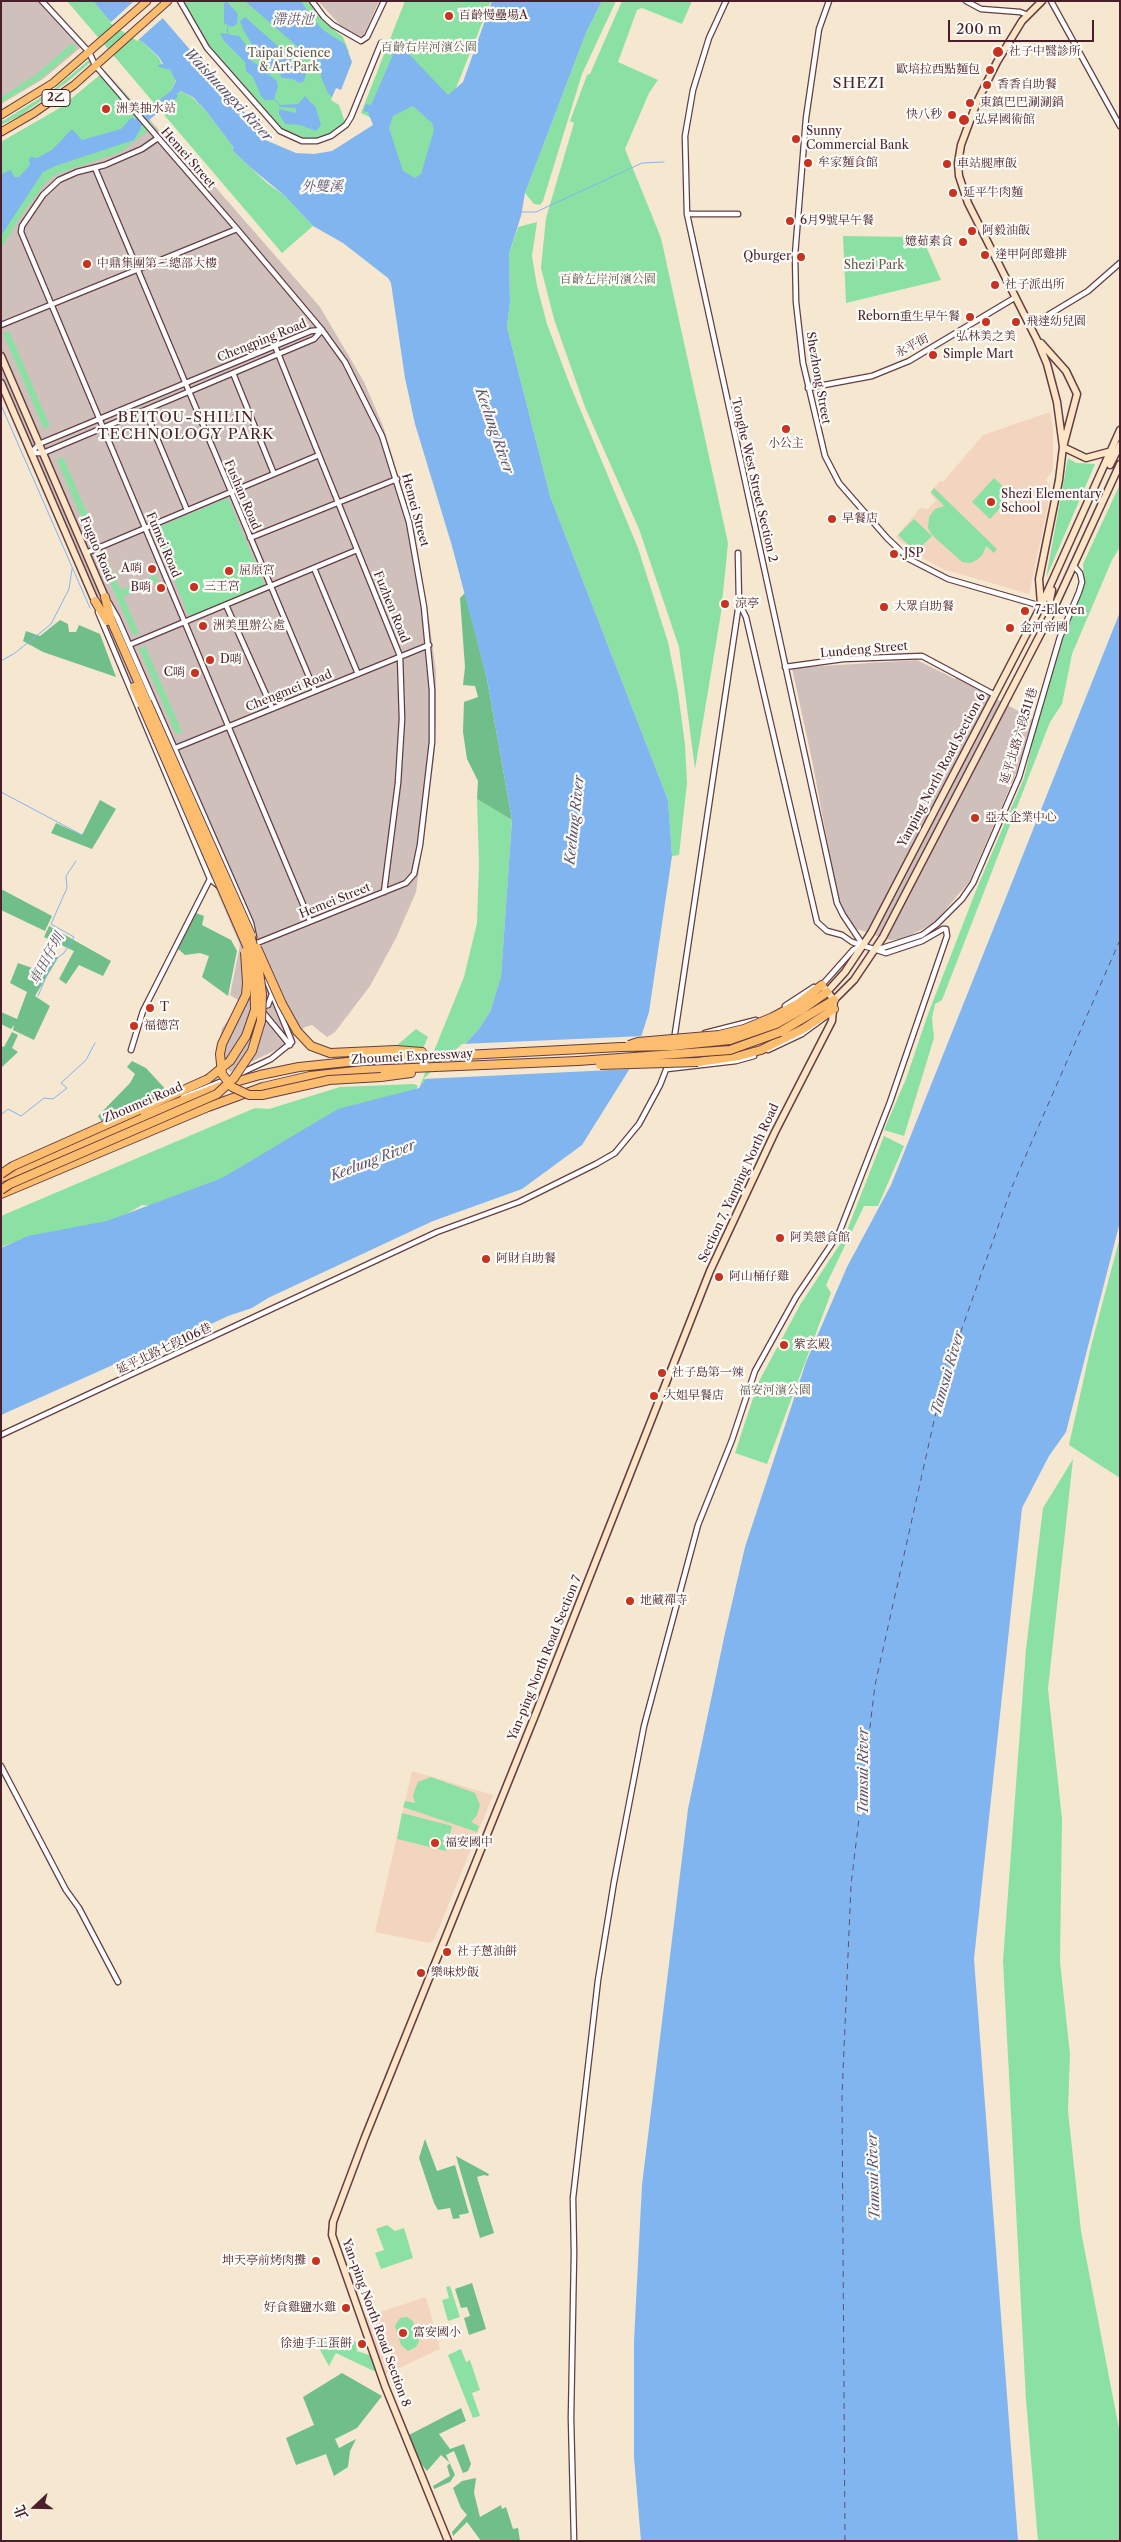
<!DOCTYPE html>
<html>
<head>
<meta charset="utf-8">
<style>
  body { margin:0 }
  #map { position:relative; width:1121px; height:2542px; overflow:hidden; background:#f5e7d0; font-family:"Libre Caslon Text","Noto Serif TC",serif }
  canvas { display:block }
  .frame { position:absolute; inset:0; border:2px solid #4a1f2b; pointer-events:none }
  .north { position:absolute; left:10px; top:2482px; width:50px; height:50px; -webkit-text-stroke:4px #fdfcf7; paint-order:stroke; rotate:249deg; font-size:14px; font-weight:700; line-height:20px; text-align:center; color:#4a1f2b }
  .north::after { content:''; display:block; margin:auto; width:18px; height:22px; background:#4a1f2b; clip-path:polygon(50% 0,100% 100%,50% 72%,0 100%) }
  .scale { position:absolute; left:948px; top:20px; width:146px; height:22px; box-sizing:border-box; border:2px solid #4a1f2b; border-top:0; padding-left:6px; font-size:15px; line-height:18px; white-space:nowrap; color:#4a1f2b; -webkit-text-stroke:4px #fdfcf7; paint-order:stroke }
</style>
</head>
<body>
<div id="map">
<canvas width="1121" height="2542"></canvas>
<div class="frame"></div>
<div class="north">北</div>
<div class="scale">200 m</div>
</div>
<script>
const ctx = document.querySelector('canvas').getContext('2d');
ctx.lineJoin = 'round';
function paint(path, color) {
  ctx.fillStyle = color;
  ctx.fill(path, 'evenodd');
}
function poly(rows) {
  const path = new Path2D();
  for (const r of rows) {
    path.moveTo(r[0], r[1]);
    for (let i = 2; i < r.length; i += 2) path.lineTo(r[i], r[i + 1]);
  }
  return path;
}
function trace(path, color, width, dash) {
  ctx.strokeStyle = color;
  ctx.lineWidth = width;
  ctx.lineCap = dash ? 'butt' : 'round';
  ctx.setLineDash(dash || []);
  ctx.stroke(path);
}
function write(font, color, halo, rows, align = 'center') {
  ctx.font = font + ' "Libre Caslon Text","Noto Serif TC",serif';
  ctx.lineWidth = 4.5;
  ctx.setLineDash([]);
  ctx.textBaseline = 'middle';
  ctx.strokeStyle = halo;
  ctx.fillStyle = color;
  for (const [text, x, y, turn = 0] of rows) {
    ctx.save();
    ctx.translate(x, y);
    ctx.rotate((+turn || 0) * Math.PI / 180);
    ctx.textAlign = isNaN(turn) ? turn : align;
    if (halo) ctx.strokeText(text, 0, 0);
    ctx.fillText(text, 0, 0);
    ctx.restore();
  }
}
paint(poly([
  [1050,412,1053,430,1053,469,1046,480,1050,485,1048,506,1029,594,943,569,913,553,896,537,921,507,926,510,936,501,930,493,940,481,943,482,983,435],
  [412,1771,493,1795,435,1938,430,1943,375,1932],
  [426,2297,440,2349,384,2375,365,2317]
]), '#f3d4bf');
paint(poly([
  [1,1,39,1,77,42,80,48,43,79,1,104],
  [318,1,379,1,364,35,360,36,340,25],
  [105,71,170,142,176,142,320,307,364,382,383,426,414,527,430,627,436,672,436,719,434,757,416,892,396,938,370,986,335,1032,327,1037,312,1025,305,1027,280,1048,230,1072,217,1055,222,1028,243,1003,230,995,240,945,1,386,1,142,60,108],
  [917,660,955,679,956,677,1033,719,1017,771,969,882,934,923,903,939,890,940,854,928,843,911,837,893,812,760,792,668]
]), '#cfc0bb');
paint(poly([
  [67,1,93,1,109,20,144,43,159,58,163,67,170,70,176,80,170,93,163,98,165,102,181,91,192,97,206,111,234,148,232,150,267,183,285,196,313,226,282,253],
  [183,1,309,1,322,20,343,37,349,52,331,100,339,105,345,122,325,137,308,140,291,136,279,129,205,44],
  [405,1,491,1,419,180,400,171,378,121,361,113],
  [602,1,616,1,582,74,543,201,540,205,534,204,525,193,586,33],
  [622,1,692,1,682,24,642,8,637,10,618,62,658,80,649,93,625,149,661,238,728,543,721,613,695,769,679,647,639,529,585,407,554,319,541,268,546,218,574,123,570,121,587,75,590,74],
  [72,43,77,48,40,79,1,103,1,97,37,74],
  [90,59,92,61,66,83,20,116,1,125,1,122,53,90],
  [105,71,154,126,121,152,59,173,47,181,23,213,1,249,1,142,60,108],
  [537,222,532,256,537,286,547,324,570,385,638,548,668,642,678,692,685,745,687,783,679,855,672,856,668,800,550,496,507,327,510,302,509,254,518,227],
  [843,236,914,237,925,244,941,280,846,303],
  [9,331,50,426,44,429,3,333],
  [63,457,98,539,92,542,57,460],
  [1068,458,1076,463,1095,464,1046,578],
  [994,478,1012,495,990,519,972,502],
  [1120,484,1120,547,1112,560,1072,654,1062,704,1050,722,942,1000,935,1004,932,1018,934,1038,904,1136,884,1130,906,1079,928,1014,977,888,1024,778,1054,653,1084,580,1083,564],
  [934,488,997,549,994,553,986,546,983,554,977,560,970,563,962,562,932,535,928,528,929,517,935,509,944,506,931,492],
  [228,498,265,586,189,617,154,529],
  [914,519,932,536,916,552,898,535],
  [104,553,121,590,156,575,159,581,123,596,139,633,133,635,98,555],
  [145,646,182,732,176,734,139,649],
  [477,799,512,820,501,978,490,1012,479,1029,457,1053,427,1077,419,1088,464,977,477,923,479,864],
  [416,1029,428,1037,422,1051,403,1059,395,1047],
  [414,1084,418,1086,415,1091,273,1149,263,1158,250,1161,249,1168,151,1206,142,1205,116,1220,29,1237,1,1247,1,1216,255,1108,269,1109,340,1087],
  [884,1136,904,1146,878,1206,864,1206,826,1285,831,1293,767,1464,735,1453,758,1383,800,1305,844,1238],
  [1120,1237,1120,1478,1069,1445,1091,1346],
  [1073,1459,1048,1689,1062,1819,1060,1962,1070,2054,1068,2111,1081,2231,1120,2434,1120,2541,1038,2541,1026,2400,1003,1961,1026,1649,1043,1508],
  [431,1777,475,1793,480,1805,477,1815,471,1822,479,1826,477,1832,403,1807,405,1801,415,1803,413,1795,418,1782],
  [402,1813,452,1826,446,1851,397,1839],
  [387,2225,395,2231,404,2228,413,2258,381,2269,375,2253,384,2250,376,2229],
  [450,2286,460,2317,448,2321,442,2300,449,2298,446,2287],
  [407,2317,413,2321,419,2341,416,2347,408,2351,401,2345,395,2326,400,2318],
  [322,2338,345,2350,349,2340,356,2342,357,2351,372,2356,378,2373,336,2353,329,2366,315,2341],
  [461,2349,466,2362,470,2360,480,2390,472,2393,480,2416,473,2418,448,2355]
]), '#8be1a4');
paint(poly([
  [465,593,487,679,512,820,477,799,478,781,467,759,463,732,464,702,478,697,475,686,463,685,465,667,460,598],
  [60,620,68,624,69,632,76,632,79,625,100,634,116,677,43,652,23,641,26,631,40,636],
  [100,800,116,809,92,849,51,833,56,823,82,835],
  [1,889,52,916,45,931,1,910],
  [196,913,204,916,202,925,231,940,237,951,228,996,202,977,209,956,200,953,185,955,178,949],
  [49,926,111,961,103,976,79,965,66,984,59,979,74,951,44,937],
  [47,951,58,958,35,996,50,1006,34,1040,13,1030,14,1025,11,1029,1,1024,1,1012,17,1019,27,992,10,983,18,963,35,969],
  [12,1032,18,1035,12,1048,18,1052,1,1068,1,1046,4,1047],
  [132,1061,146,1068,169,1093,102,1122,98,1116,130,1083,135,1074,127,1067],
  [425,2139,437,2171,455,2165,469,2213,459,2215,460,2218,453,2219,450,2208,438,2210,434,2203,419,2158],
  [456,2156,489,2174,488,2176,484,2175,477,2177,494,2233,480,2238],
  [472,2283,486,2329,469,2335,464,2318,470,2316,467,2307,461,2308,455,2289],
  [342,2373,382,2396,357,2428,335,2439,339,2448,356,2439,350,2451,348,2467,334,2476,326,2454,296,2465,286,2438,314,2425,303,2397],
  [461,2408,466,2421,439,2434,450,2449,464,2444,471,2464,468,2471,463,2473,454,2451,446,2455,455,2475,450,2482,434,2489,433,2486,450,2476,447,2466,450,2463,441,2455,427,2471,417,2459,407,2436],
  [476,2478,474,2493,480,2517,501,2505,502,2509,506,2507,513,2529,518,2528,520,2541,481,2541,467,2522,453,2536,452,2532,467,2515,461,2508,453,2488,462,2481]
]), '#70bf8a');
paint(poly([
  [93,1,148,1,242,110,251,118,249,121,256,130,260,128,264,134,263,139,296,153,314,154,332,151,373,125,368,112,363,111,366,104,371,105,396,48,406,51,448,95,463,82,492,1,602,1,586,33,525,193,521,216,509,254,510,302,507,327,550,496,668,800,672,856,649,1012,632,1065,582,1145,522,1189,433,1221,268,1298,252,1308,228,1316,167,1345,153,1347,1,1415,1,1248,28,1236,107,1221,222,1178,338,1109,419,1088,427,1077,457,1053,479,1029,490,1012,501,977,512,820,487,679,452,546,415,424,405,378,391,283,388,278,343,243,313,226,285,196,250,167,232,150,234,148,206,111,193,97,181,91,165,102,163,98,170,93,176,81,170,70,159,67,158,65,163,64,159,57,144,43,109,20],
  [413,106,432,123,434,130,421,174,415,178,403,171,389,128,393,116],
  [245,1,301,1,310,15,323,30,345,44,352,62,341,90,336,88,332,97,328,93,321,77,321,67],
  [227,2,238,14,237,24,232,27,224,23,224,3],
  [245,17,304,69,306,74,304,81,299,83,293,79,282,78,275,68,267,64,255,50,243,29,240,21],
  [220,33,239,36,249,49,251,60,277,81,278,86,274,100,265,100,261,96,253,77,246,71,245,62,224,41],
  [305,96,316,108,321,125,316,131,300,125,285,124,279,114,279,109,296,113,296,108,279,107,280,105,298,104],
  [132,117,141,128,134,140,55,166,43,172,1,236,1,174,11,170,14,177,19,177,30,165,29,159,31,157,37,158,52,150,72,129,82,140,121,129],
  [1120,612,1120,1222,1066,1432,1049,1456,1022,1508,974,1959,1018,2541,641,2541,634,2457,634,2341,642,2185,688,1809,725,1633,745,1547,806,1362,847,1267,891,1185]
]), '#81b5ef');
paint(poly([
  [134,1,151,1,164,17,137,41,110,23],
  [644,1036,633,1069,423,1079,462,1044]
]), '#f5e7d0');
trace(poly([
  [227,34,228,25],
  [274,99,280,105],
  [521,212,536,212,642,163,664,162],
  [1,405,90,608],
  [1,661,15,653,51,624,69,589,72,569],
  [1,792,82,835],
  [38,996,50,968,56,959,64,953,74,937,51,924,67,888,66,876,76,861],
  [1,1115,8,1109,21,1116,44,1098,53,1099,67,1088,61,1083,86,1060,95,1043]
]), '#81b5ef', 1);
trace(poly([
  [128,131,173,95]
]), '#81b5ef', 9);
trace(poly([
  [845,2541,842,2096,851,1885,875,1685,942,1385,1012,1187,1120,940]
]), '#5d5470', 1, [6, 5]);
const street = poly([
  [42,1,89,52,95,65,237,229,322,330,345,362,382,436,409,522,424,607,432,690,432,742,420,845,414,874,406,883,252,945],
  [180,1,207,48,280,131,302,141,317,141,331,136,346,125,351,117,381,43],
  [312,1,324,17,333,25,361,41,367,37,384,1],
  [726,1,709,38,693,90,685,136,687,214,837,903,843,915,863,945],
  [829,1,819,29,806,118,795,255,796,302,803,363,825,456,839,483,887,538,909,559,948,579,1041,606],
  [966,1,981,9,1020,12,1028,15],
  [1051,1,1120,126],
  [158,138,142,149,105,165,77,172,59,180,43,195,22,226,21,232,310,921],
  [95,168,315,691],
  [687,214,738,214],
  [1,325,237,229],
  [1030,326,1088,291,1120,263],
  [275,346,400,656,402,719,398,783,384,892],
  [233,373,274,474],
  [808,388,872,376,909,361,1016,297],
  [145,410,187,510],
  [31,453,43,453,314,339,322,330],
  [31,453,39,444,311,331,322,330],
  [250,538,397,479],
  [86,553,319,455],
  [314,568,358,674],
  [109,603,117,617,251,923,254,937],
  [226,605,272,708],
  [98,612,210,879,220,887],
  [129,645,357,550],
  [785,667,843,659,922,656,995,695],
  [173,749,429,645],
  [876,950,922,935,937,924,962,899,973,883,1019,777,1060,637,1079,592,1082,582,1080,573,1073,565],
  [822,985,853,950,862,945],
  [785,1006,814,987],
  [261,1007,268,1005,272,994],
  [262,1011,290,1045],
  [705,1033,756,1020],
  [674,1040,739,603],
  [131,1050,143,1011,210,879],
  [768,1050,802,1034,828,1015],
  [667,1069,736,1061,754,1056],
  [239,1074,271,1059,292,1042,261,967],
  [183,1097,227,1079],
  [1,1435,437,1232,519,1202,596,1164,615,1153,639,1124,660,1085,669,1062],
  [1,1766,66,1890,79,1908,118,1982],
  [574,2541,571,2418,574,2253,573,2198,598,1980,614,1882,644,1726,698,1525,732,1440,755,1371,796,1297,839,1233,890,1102,947,936,946,929,943,929,922,941,886,953,852,942,842,935,827,931,817,922,746,617,739,603,738,553]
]);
const secondary = poly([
  [1042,1,1022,21,997,62,977,102,961,145,958,163,959,176,968,203,1037,340,1047,364,1057,402,1063,447],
  [1041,343,1066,371,1077,394,1063,447,1059,480,1039,579,1041,604],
  [1,356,105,597],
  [1,383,95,601],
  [1063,447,1086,458,1112,451],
  [1110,465,1120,445],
  [1052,590,1050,600,1053,610],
  [827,992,845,972,871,933,1041,606,1120,430],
  [834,1000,854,980,883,937,1053,610,1120,464],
  [448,2541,385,2386,332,2235,333,2222,365,2137,536,1713,710,1271,775,1132,832,1021,834,1000,822,985]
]);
const primary = poly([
  [1,115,53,83,147,1],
  [1,132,34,113,74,85,168,1]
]);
const highway = poly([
  [105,597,111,620,147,702],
  [95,601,107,621],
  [134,687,142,705],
  [773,1017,799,1003,822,985],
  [776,1024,803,1009,827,992],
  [780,1032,834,1000],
  [330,1053,396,1050,422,1052],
  [698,1062,739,1056,761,1050,803,1029,834,1009],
  [381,1077,411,1073],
  [139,1110,208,1079],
  [1,1178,171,1105,221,1086,260,1075,299,1067,367,1060,621,1047],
  [1,1194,208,1107,263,1087,310,1076,364,1070,578,1061]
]);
trace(street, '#643d44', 7);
trace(secondary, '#643d44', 9);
trace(primary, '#643d44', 9);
trace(highway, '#643d44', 10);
trace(street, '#fff', 4.5);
trace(secondary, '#fee5c5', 6);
trace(primary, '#fcbd6f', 7);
trace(highway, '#fcbd6f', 8);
const highwayBridge = poly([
  [147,702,251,935],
  [142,705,247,946,254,967,255,1010,246,1036,230,1061,208,1079],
  [257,948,282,1004,297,1031,311,1046,330,1053],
  [245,952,247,983,246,995,222,1044,220,1054,222,1074,232,1087,249,1095,262,1095,329,1080,381,1077],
  [629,1045,638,1042,719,1035,744,1029,773,1017],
  [621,1047,672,1046,730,1040,776,1024],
  [578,1061,730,1050,780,1032],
  [600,1065,698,1062],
  [1,1174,13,1166,139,1110],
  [1,1190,10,1184,217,1094,234,1078,252,1051,261,1021,262,994,258,964,249,931]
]);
trace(highwayBridge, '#643d44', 10, []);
trace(highwayBridge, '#fcbd6f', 8);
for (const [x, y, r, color] of [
  [449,16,5,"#c8321e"],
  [998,52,6,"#c8321e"],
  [990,70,5,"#c8321e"],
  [987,85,5,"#c8321e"],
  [970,103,5,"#c8321e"],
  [106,109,5,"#c8321e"],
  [952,115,5,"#c8321e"],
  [964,120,6,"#c8321e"],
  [796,139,5,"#c8321e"],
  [808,163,5,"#c8321e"],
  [947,164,5,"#c8321e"],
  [953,193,5,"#c8321e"],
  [790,221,5,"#c8321e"],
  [972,231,5,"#c8321e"],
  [963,242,5,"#c8321e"],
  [985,255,5,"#c8321e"],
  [801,257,5,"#c8321e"],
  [87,264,5,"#c8321e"],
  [995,285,5,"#c8321e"],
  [970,317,5,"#c8321e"],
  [986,322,5,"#c8321e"],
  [1016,322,5,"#c8321e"],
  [933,355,5,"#c8321e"],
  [786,429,5,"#c8321e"],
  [991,502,5,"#c8321e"],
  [832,519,5,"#c8321e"],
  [894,554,5,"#c8321e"],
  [152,569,5,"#c8321e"],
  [229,571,5,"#c8321e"],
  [194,587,5,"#c8321e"],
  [161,588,5,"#c8321e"],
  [725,604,5,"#c8321e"],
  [884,607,5,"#c8321e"],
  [1025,611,5,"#c8321e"],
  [203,626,5,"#c8321e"],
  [1010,628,5,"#c8321e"],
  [210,660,5,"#c8321e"],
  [195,673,5,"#c8321e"],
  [975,818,5,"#c8321e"],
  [150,1008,5,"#c8321e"],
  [134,1026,5,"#c8321e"],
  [780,1238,5,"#c8321e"],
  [486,1259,5,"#c8321e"],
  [719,1277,5,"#c8321e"],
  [784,1345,5,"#c8321e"],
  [662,1373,5,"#c8321e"],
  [654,1396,5,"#c8321e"],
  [630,1601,5,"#c8321e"],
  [435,1843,5,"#c8321e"],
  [447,1952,5,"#c8321e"],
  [421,1973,5,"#c8321e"],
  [316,2261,5,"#c8321e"],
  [346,2308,5,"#c8321e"],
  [403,2333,5,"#c8321e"],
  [362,2344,5,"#c8321e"]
]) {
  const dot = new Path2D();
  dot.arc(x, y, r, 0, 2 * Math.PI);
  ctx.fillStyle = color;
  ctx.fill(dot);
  trace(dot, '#fdfcf7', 2);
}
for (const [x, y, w] of [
  [56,98,28]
]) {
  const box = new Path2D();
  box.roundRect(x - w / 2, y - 8.5, w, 17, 4);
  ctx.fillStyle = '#fdfcf7';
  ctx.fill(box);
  trace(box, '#4a1f2b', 1);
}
write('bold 11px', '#4a1f2b', null, [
  ["2乙",56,98]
]);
write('12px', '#4a1f2b', '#fdfcf7', [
  ["百齡慢壘場A",459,16],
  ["社子中醫診所",1009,52],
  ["歐培拉西點麵包",980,70,"right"],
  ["香香自助餐",997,85],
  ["東鎮巴巴涮涮鍋",980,103],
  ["洲美抽水站",116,109],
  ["快八秒",942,115,"right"],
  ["弘昇國術館",975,120],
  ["Sunny",806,132],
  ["Commercial Bank",806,146],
  ["牟家麵食館",818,163],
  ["車站腿庫飯",957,164],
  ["延平牛肉麵",963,193],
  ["6月9號早午餐",800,221],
  ["阿毅油飯",982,231],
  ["嬑茹素食",953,242,"right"],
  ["逢甲阿郎雞排",995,255],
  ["Qburger",791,257,"right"],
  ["中鼎集團第二總部大樓",97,264],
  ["社子派出所",1005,285],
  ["Reborn重生早午餐",960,317,"right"],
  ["飛達幼兒園",1026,322],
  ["弘林美之美",986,337,"center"],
  ["Simple Mart",943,355],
  ["小公主",786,444,"center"],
  ["Shezi Elementary",1001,495],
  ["School",1001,509],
  ["早餐店",842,519],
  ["JSP",904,554],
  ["A哨",142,569,"right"],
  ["屈原宮",239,571],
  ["三王宮",204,587],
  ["B哨",151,588,"right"],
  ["涼亭",735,604],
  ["大眾自助餐",894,607],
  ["7-Eleven",1035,611],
  ["洲美里辦公處",213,626],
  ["金河帝國",1020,628],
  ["D哨",220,660],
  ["C哨",185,673,"right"],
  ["亞太企業中心",985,818],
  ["T",160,1008],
  ["福德宮",144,1026],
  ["阿美戀食館",790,1238],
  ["阿財自助餐",496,1259],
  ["阿山桶仔雞",729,1277],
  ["紫玄殿",794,1345],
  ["社子島第一辣",672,1373],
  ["大姐早餐店",664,1396],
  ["地藏禪寺",640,1601],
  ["福安國中",445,1843],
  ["社子蔥油餅",457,1952],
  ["樂味炒飯",431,1973],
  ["坤天亭前烤肉攤",306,2261,"right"],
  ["好食雞鹽水雞",336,2308,"right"],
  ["富安國小",413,2333],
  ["徐迪手工蛋餅",352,2344,"right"]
], 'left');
write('12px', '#5e594f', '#fdfcf7', [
  ["百齡右岸河濱公園",429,48],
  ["Taipai Science",289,54],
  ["& Art Park",289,68],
  ["Shezi Park",874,266],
  ["百齡左岸河濱公園",608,280],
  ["福安河濱公園",775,1391]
]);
write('12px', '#4a1f2b', '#fdfcf7', [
  ["Hemei Street",188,158,49],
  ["Chengping Road",262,341,-22],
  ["永平街",912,346,-28],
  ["Shezhong Street",818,378,80],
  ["Tonghe West Street Section 2",754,480,77],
  ["Fushan Road",242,495,67],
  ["Hemei Street",415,510,75],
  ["Fumei Road",163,545,67],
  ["Fuguo Road",97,549,67],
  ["Fuzhen Road",391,607,68],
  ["Lundeng Street",864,650,-5],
  ["Chengmei Road",289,691,-22],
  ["延平北路六段511巷",1019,736,-73],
  ["Yanping North Road Section 6",942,770,-62],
  ["Hemei Street",335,901,-22],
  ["Zhoumei Expressway",412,1057,-3],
  ["Zhoumei Road",143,1103,-23],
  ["Section 7, Yanping North Road",739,1183,-65],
  ["延平北路七段106巷",164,1349,-25],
  ["Yan-ping North Road Section 7",545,1658,-68],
  ["Yan-ping North Road Section 8",376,2323,70]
]);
write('italic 14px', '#5d5470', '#fdfcf7', [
  ["滯洪池",293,20],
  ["Waishuangxi River",228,95,47],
  ["外雙溪",322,187],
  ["Keelung River",494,431,71],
  ["Keelung River",575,820,-84],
  ["車田仔圳",47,959,-61],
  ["Keelung River",373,1161,-21],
  ["Tamsui River",948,1373,-74],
  ["Tamsui River",864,1771,-90],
  ["Tamsui River",874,2176,-92]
]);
ctx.letterSpacing = '1px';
write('15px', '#4a1f2b', '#fdfcf7', [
  ["SHEZI",859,84],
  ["BEITOU-SHILIN",186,418],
  ["TECHNOLOGY PARK",186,435]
]);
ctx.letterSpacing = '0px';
</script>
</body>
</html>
